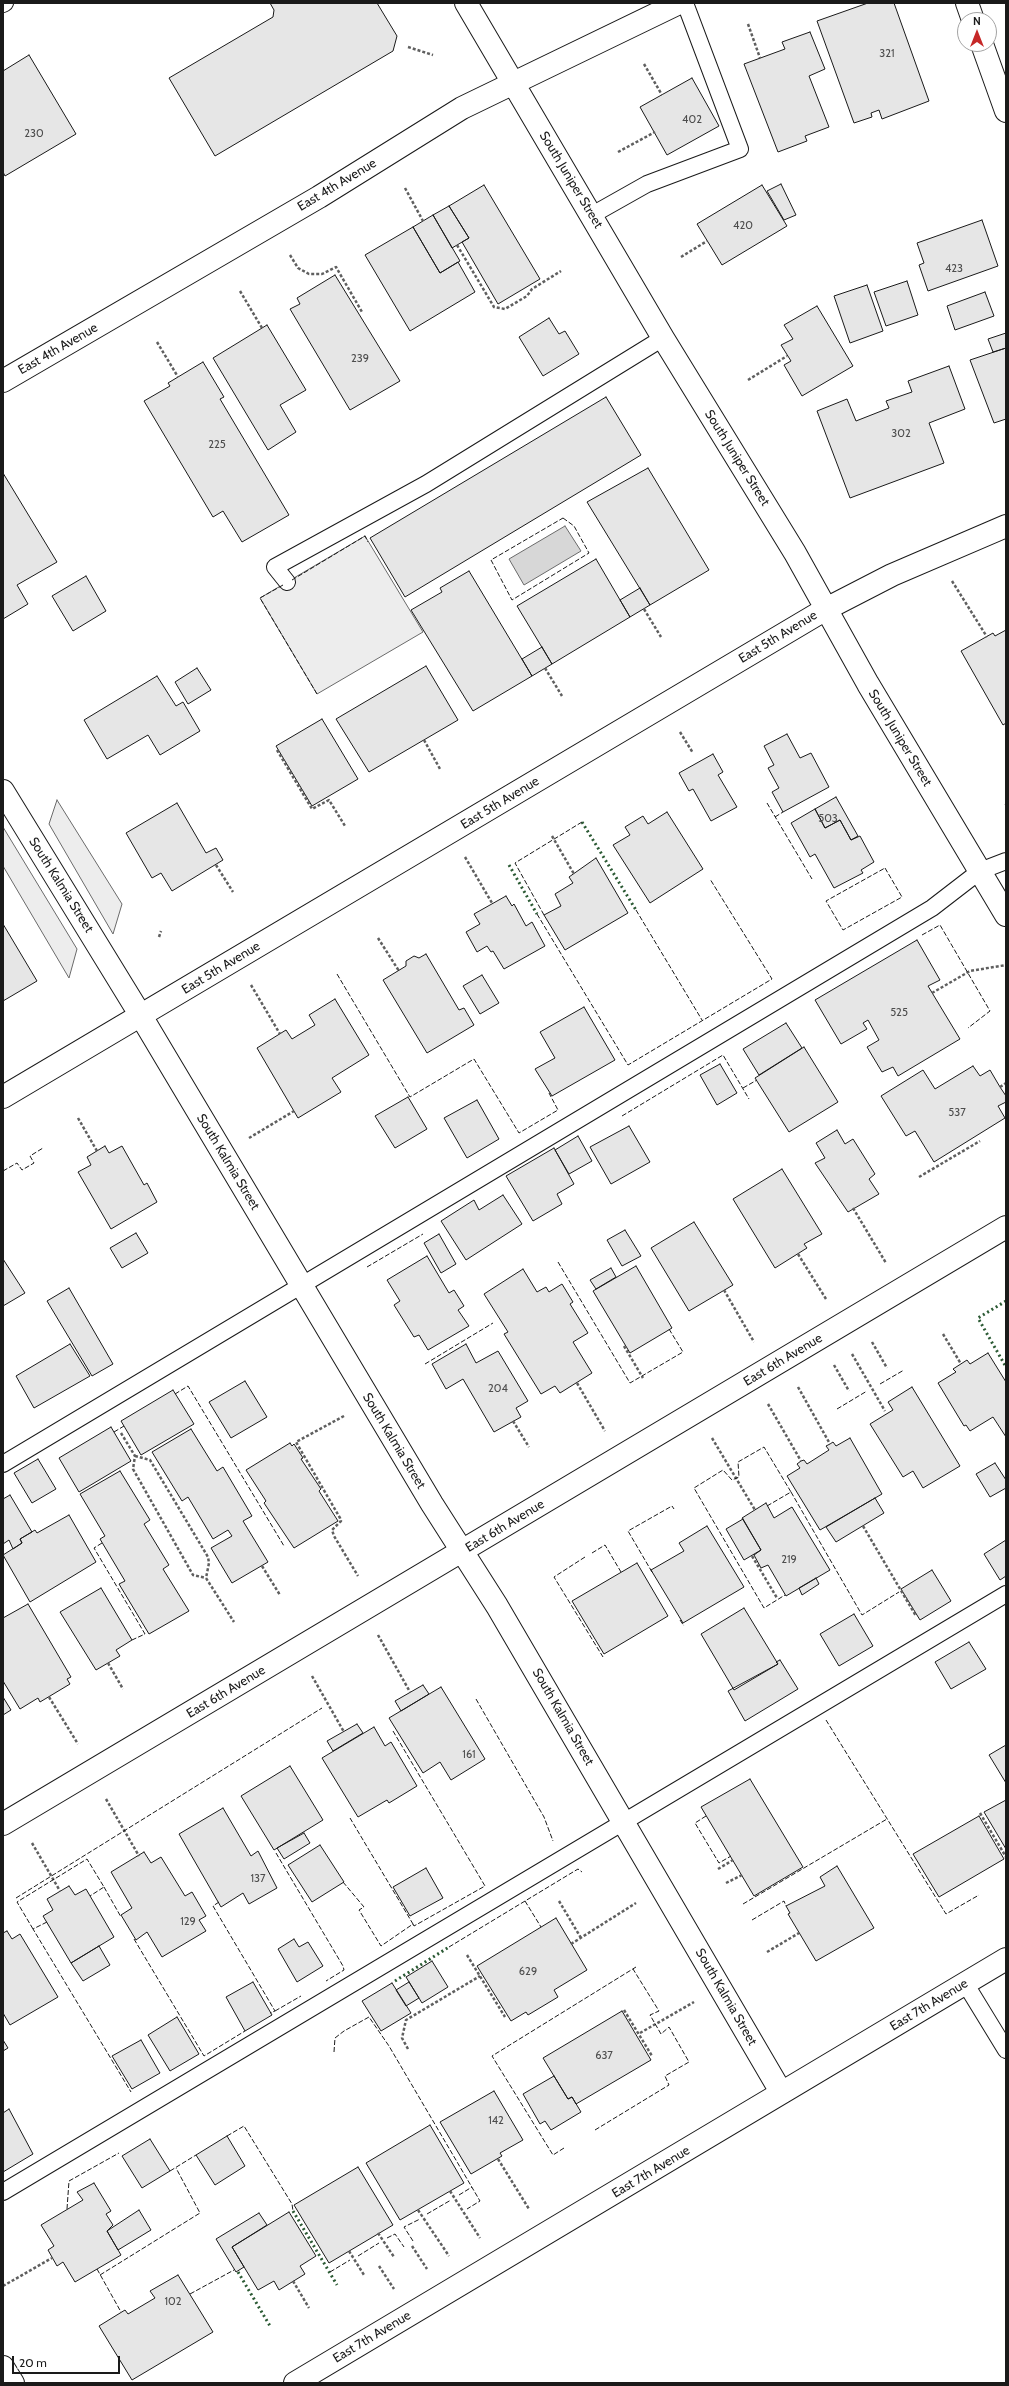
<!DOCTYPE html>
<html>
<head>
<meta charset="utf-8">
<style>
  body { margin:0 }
  #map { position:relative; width:1009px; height:2386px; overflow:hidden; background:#fff; font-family:Cabin,sans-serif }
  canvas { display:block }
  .frame { position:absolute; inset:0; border:4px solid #1a1a1a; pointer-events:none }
  .north { position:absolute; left:957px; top:12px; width:40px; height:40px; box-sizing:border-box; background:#fff; border:1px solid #a3a3a3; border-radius:50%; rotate:0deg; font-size:11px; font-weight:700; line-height:16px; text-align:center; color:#1a1a1a }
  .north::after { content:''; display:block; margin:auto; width:14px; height:18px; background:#c62828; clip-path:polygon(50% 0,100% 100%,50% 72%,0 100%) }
  .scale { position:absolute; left:12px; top:2356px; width:108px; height:18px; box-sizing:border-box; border:2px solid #1a1a1a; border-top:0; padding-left:5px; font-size:12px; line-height:14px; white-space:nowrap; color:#1a1a1a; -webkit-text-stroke:3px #fff; paint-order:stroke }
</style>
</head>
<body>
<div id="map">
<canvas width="1009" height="2386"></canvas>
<div class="frame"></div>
<div class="north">N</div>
<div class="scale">20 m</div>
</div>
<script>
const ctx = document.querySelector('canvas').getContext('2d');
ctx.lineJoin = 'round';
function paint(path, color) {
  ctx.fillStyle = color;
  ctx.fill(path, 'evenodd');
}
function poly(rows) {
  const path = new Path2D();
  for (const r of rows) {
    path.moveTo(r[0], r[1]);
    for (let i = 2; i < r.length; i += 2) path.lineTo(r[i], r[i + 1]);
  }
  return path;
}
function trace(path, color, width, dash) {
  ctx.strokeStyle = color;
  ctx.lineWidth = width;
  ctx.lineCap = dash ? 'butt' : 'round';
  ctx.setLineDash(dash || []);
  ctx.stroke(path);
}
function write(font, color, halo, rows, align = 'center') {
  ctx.font = font + ' Cabin,sans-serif';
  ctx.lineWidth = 3;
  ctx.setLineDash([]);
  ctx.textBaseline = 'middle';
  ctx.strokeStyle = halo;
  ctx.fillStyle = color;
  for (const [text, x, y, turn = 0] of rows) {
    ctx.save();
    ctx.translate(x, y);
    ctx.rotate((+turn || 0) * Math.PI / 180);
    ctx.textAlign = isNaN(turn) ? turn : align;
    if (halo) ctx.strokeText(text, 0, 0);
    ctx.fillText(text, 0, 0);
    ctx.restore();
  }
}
const built = poly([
  [365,536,423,632,317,694,260,598,365,536],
  [57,800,122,904,113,934,49,824,57,800],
  [3,827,77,949,69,978,3,866,3,827]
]);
paint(built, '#ededed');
trace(built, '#6a6a6a', 1);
const water = poly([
  [565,526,581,551,524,585,509,559,565,526]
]);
paint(water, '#d7d7d7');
trace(water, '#6a6a6a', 1);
const building = poly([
  [270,3,377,3,397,36,393,51,215,156,169,78,273,17,274,10,270,3],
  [868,3,894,3,929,101,882,119,879,110,871,113,872,117,854,123,817,21,868,3],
  [810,32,825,69,809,76,829,127,805,136,807,141,778,152,744,64,785,49,782,42,810,32],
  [29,55,76,134,5,176,3,172,3,71,29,55],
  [692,78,719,126,667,155,640,107,692,78],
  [781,184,796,215,784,220,767,191,781,184],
  [484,185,540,279,498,304,462,242,469,238,449,206,484,185],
  [762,185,787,226,722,265,697,224,762,185],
  [449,206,469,238,452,248,433,215,449,206],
  [433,215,460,261,440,273,413,227,433,215],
  [982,220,998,266,928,291,919,265,924,263,917,243,982,220],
  [413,227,440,273,458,262,475,292,410,331,365,255,413,227],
  [335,275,400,381,350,410,290,309,300,304,297,298,335,275],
  [907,281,918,315,886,326,874,292,907,281],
  [867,285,883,331,850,343,834,296,867,285],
  [985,292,994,316,955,330,947,306,985,292],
  [817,306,853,366,802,396,784,365,791,361,781,345,793,339,784,325,817,306],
  [549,318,559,334,565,331,579,354,543,376,519,337,549,318],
  [267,325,306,390,280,405,296,432,268,450,213,358,267,325],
  [1006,333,1006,348,993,352,988,339,1006,333],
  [1006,348,1006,419,994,423,970,360,1006,348],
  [203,362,224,397,220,399,289,515,242,542,223,511,213,517,144,401,170,386,168,383,203,362],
  [949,366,965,409,929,423,944,463,850,498,817,411,847,399,856,421,889,408,886,401,912,392,908,381,949,366],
  [606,397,641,455,405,597,370,538,606,397],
  [648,468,709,570,650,605,587,502,648,468],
  [3,473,57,562,17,585,28,604,3,619,3,473],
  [596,559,630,617,552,664,517,606,596,559],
  [469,571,532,676,473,711,411,610,442,592,440,588,469,571],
  [86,576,106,611,73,631,52,596,86,576],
  [640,588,650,605,630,617,620,600,640,588],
  [1006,630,1006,723,1003,725,961,651,993,633,995,636,1006,630],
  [542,647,552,664,532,676,522,659,542,647],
  [426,666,458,720,369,772,336,719,426,666],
  [197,668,211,690,188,704,175,682,197,668],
  [157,676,176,706,183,702,200,731,160,755,148,735,107,759,84,720,157,676],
  [322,719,358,779,312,806,276,746,322,719],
  [787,734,800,758,811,753,829,787,783,812,772,792,779,788,768,768,774,765,764,746,787,734],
  [713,754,723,772,718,775,737,807,711,821,693,789,689,791,679,773,713,754],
  [836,797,858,836,851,840,840,820,825,828,815,809,836,797],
  [177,803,206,853,216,848,223,860,172,891,161,873,152,878,126,833,177,803],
  [815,809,825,828,840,820,851,840,860,836,874,862,861,870,863,873,834,888,815,854,810,857,791,823,815,809],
  [667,812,703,869,650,903,613,845,630,835,625,827,643,816,648,824,667,812],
  [596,858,628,913,565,950,544,915,561,906,555,894,573,883,569,877,596,858],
  [506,896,512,906,514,904,526,926,532,922,545,946,504,969,493,951,491,952,487,946,477,952,466,932,480,924,474,914,506,896],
  [3,924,37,981,3,1001,3,924],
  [917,940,940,980,928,986,960,1039,898,1076,893,1067,882,1072,867,1047,879,1040,868,1020,863,1023,867,1029,841,1044,815,1000,917,940],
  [426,954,459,1010,464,1008,474,1025,427,1053,383,980,406,966,406,961,414,956,419,958,426,954],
  [482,975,499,1003,480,1014,463,986,482,975],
  [335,999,369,1055,332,1078,341,1092,298,1118,257,1048,286,1030,292,1039,315,1025,309,1015,335,999],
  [584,1007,615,1060,552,1096,535,1069,555,1058,540,1032,584,1007],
  [786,1023,802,1048,759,1075,743,1049,786,1023],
  [804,1047,838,1102,789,1132,755,1078,804,1047],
  [720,1064,737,1093,717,1105,700,1075,720,1064],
  [973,1066,980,1076,990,1070,1000,1087,1006,1096,1006,1102,998,1106,1005,1118,934,1162,915,1131,906,1136,881,1096,923,1070,935,1089,973,1066],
  [408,1097,427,1129,395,1148,375,1116,408,1097],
  [477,1100,499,1139,467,1158,444,1118,477,1100],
  [629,1126,650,1162,611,1184,590,1147,629,1126],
  [837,1130,845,1144,853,1139,875,1174,869,1179,879,1194,848,1212,815,1163,825,1158,816,1143,837,1130],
  [578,1136,592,1161,569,1174,555,1150,578,1136],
  [105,1146,109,1153,122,1146,144,1185,147,1183,157,1202,111,1229,78,1172,91,1165,87,1157,105,1146],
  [554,1148,574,1184,557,1194,562,1204,533,1221,506,1176,554,1148],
  [782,1169,822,1234,804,1244,807,1248,775,1268,733,1199,782,1169],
  [503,1195,522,1224,466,1260,441,1221,474,1200,479,1210,503,1195],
  [694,1222,733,1285,689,1311,651,1248,694,1222],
  [625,1230,641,1256,622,1266,607,1240,625,1230],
  [136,1233,148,1253,122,1268,110,1248,136,1233],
  [439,1234,456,1264,441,1273,424,1243,439,1234],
  [427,1256,449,1293,454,1290,464,1306,458,1310,469,1326,428,1350,419,1335,414,1337,394,1305,400,1301,387,1280,427,1256],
  [3,1259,25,1293,3,1306,3,1259],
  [636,1266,672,1328,630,1353,593,1291,636,1266],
  [611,1268,616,1277,596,1289,590,1280,611,1268],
  [523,1269,537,1292,546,1287,549,1292,562,1284,573,1302,570,1304,588,1333,573,1342,592,1373,560,1393,555,1386,541,1394,504,1334,508,1332,484,1294,523,1269],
  [69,1288,113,1364,92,1376,47,1301,69,1288],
  [70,1344,90,1376,34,1408,16,1376,70,1344],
  [466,1344,476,1363,498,1351,528,1401,516,1408,521,1417,494,1432,463,1379,446,1389,432,1364,466,1344],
  [988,1353,1006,1382,1006,1437,993,1417,970,1431,966,1425,964,1426,938,1383,956,1372,953,1369,967,1360,970,1364,988,1353],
  [245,1381,267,1417,231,1438,209,1402,245,1381],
  [912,1387,960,1466,923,1488,913,1471,903,1477,870,1424,893,1410,888,1402,912,1387],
  [173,1390,194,1424,141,1455,121,1421,173,1390],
  [111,1427,131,1461,79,1492,59,1458,111,1427],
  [191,1429,217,1471,223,1467,252,1516,243,1521,268,1562,232,1583,211,1548,232,1536,228,1530,213,1539,188,1497,182,1501,152,1452,191,1429],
  [850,1438,882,1494,820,1530,787,1476,800,1468,797,1464,801,1461,804,1460,807,1464,829,1450,826,1446,830,1444,833,1442,836,1446,850,1438],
  [290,1443,292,1446,294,1444,303,1458,301,1459,321,1489,319,1491,338,1521,294,1548,264,1503,266,1501,246,1470,290,1443],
  [38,1459,56,1489,32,1503,14,1473,38,1459],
  [995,1463,1006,1480,1006,1488,990,1497,976,1474,995,1463],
  [120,1471,150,1520,144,1524,169,1565,163,1569,189,1611,149,1634,119,1584,125,1581,100,1539,105,1536,80,1494,120,1471],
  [10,1495,32,1532,20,1539,22,1543,13,1549,9,1540,3,1544,3,1499,10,1495],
  [875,1498,884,1513,836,1542,826,1527,875,1498],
  [766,1503,774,1518,792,1507,830,1570,786,1596,768,1565,761,1568,754,1555,761,1550,742,1518,766,1503],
  [69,1515,96,1562,30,1602,3,1555,22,1543,20,1539,35,1530,37,1533,69,1515],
  [743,1519,761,1550,744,1560,726,1529,743,1519],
  [707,1526,744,1587,683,1623,651,1570,684,1551,679,1543,707,1526],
  [1006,1540,1006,1576,1000,1580,984,1554,1006,1540],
  [637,1563,668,1616,604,1654,572,1601,637,1563],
  [932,1570,951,1601,920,1620,901,1589,932,1570],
  [816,1578,819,1584,802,1595,799,1588,816,1578],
  [101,1588,132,1640,116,1650,120,1656,96,1670,60,1612,101,1588],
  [28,1604,71,1677,67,1679,70,1684,40,1702,38,1698,20,1709,3,1681,3,1618,28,1604],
  [744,1608,778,1664,734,1690,701,1634,744,1608],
  [854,1614,873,1646,839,1666,820,1634,854,1614],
  [969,1642,986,1669,951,1689,935,1662,969,1642],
  [780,1660,798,1689,745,1721,728,1691,778,1664,776,1662,780,1660],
  [423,1685,429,1694,401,1711,395,1701,423,1685],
  [441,1687,485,1759,451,1780,440,1762,423,1773,389,1718,441,1687],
  [3,1697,11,1710,3,1715,3,1697],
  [357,1724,363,1733,333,1751,327,1741,357,1724],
  [374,1727,385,1746,391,1742,417,1786,389,1803,387,1800,358,1817,322,1758,374,1727],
  [1006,1745,1006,1783,989,1755,1006,1745],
  [290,1766,323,1820,274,1850,241,1796,290,1766],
  [750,1779,803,1867,754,1896,701,1807,750,1779],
  [1006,1800,1006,1849,984,1812,1006,1800],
  [223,1808,251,1856,258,1851,277,1888,249,1904,243,1893,221,1907,179,1834,223,1808],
  [979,1816,1004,1859,939,1897,913,1854,979,1816],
  [304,1833,310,1843,284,1859,277,1848,304,1833],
  [320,1845,344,1882,312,1902,288,1865,320,1845],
  [144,1852,151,1863,161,1857,185,1896,192,1892,206,1916,199,1920,206,1931,162,1957,147,1932,136,1940,121,1915,132,1908,111,1872,144,1852],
  [837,1866,874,1928,816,1961,788,1914,790,1913,786,1906,825,1886,820,1877,837,1866],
  [426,1868,443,1898,410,1916,393,1887,426,1868],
  [69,1886,75,1895,86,1889,114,1937,71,1963,43,1916,53,1910,47,1899,69,1886],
  [556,1918,587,1970,554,1990,558,1997,528,2015,526,2012,511,2021,477,1966,556,1918],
  [7,1931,12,1939,20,1934,58,1997,10,2025,3,2013,3,1933,7,1931],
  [294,1939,299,1947,308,1942,323,1966,297,1982,278,1949,294,1939],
  [99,1946,110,1965,83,1981,71,1963,99,1946],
  [432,1961,448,1987,422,2003,406,1977,432,1961],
  [253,1982,272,2015,245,2031,226,1997,253,1982],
  [409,1982,419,1998,406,2006,396,1990,409,1982],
  [392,1983,411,2013,381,2031,362,2001,392,1983],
  [622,2011,651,2060,576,2104,572,2097,568,2099,543,2058,622,2011],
  [177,2017,199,2054,170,2071,148,2035,177,2017],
  [3,2040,8,2048,3,2051,3,2040],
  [141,2040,160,2073,132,2089,112,2056,141,2040],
  [554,2076,568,2099,572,2097,581,2112,551,2130,545,2121,540,2124,523,2094,554,2076],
  [494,2091,523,2140,500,2153,502,2156,471,2174,440,2122,494,2091],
  [9,2109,33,2154,3,2172,3,2113,9,2109],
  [430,2125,464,2183,400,2220,366,2163,430,2125],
  [227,2136,245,2166,215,2185,196,2155,227,2136],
  [150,2139,170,2171,142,2188,122,2156,150,2139],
  [358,2167,393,2225,329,2263,294,2205,358,2167],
  [94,2183,111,2211,106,2214,113,2225,107,2231,121,2255,75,2282,63,2262,57,2266,48,2250,54,2246,41,2225,83,2200,77,2192,94,2183],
  [139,2210,151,2230,118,2250,107,2231,139,2210],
  [289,2212,316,2256,300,2266,305,2274,279,2290,274,2281,258,2290,232,2247,289,2212],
  [259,2213,267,2225,232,2247,244,2267,236,2272,216,2239,259,2213],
  [178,2275,213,2332,132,2380,99,2326,125,2310,128,2314,155,2298,150,2291,178,2275]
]);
paint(building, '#e6e6e6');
trace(building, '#1a1a1a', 1);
const lane = poly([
  [3,4,5,3],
  [592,215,647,184,740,149,685,3],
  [287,582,275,567,426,484,663,338],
  [3,1464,932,908,980,871,1006,861],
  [965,1983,1006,2050],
  [3,2192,1006,1594]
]);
const street = poly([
  [967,3,973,20],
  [982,44,1006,111],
  [141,1016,432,1504,497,1606,781,2092],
  [3,1824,1006,1227],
  [295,2383,1006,1959]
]);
const secondary = poly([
  [466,3,663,338,795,553,868,684,1006,915],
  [3,381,319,197,462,108,679,3],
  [3,791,141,1016],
  [3,1097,826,609,892,575,1006,526],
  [3,2367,13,2383]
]);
trace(lane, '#1a1a1a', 18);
trace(street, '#1a1a1a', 24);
trace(secondary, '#1a1a1a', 24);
trace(poly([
  [748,24,760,58],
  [408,47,433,55],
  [644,64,662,95],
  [618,152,655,132],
  [405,188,423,221],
  [457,245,494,307,505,309,527,296,532,289,561,271],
  [290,255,298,268,309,274,322,274,336,267,362,312],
  [681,257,707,241],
  [240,291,262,328],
  [157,342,178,377],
  [748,380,787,356],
  [952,581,987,637],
  [644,609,661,637],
  [545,668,562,696],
  [680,732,693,753],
  [424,740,440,769],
  [277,750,312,809,329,800,345,826],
  [1006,805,1006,804],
  [552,836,574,874],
  [465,857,492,903],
  [216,865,233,892],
  [159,937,161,931],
  [378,938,399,971],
  [251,985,280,1034],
  [932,993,970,971,1006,965],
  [1000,1087,1006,1083],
  [78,1118,97,1151],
  [249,1138,294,1111],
  [919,1177,980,1141],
  [853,1208,886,1263],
  [798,1254,826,1299],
  [724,1290,754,1342],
  [943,1334,961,1364],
  [872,1342,887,1368],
  [624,1346,643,1378],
  [852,1354,885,1411],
  [834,1365,849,1391],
  [577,1383,605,1431],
  [798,1387,830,1444],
  [768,1404,801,1461],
  [344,1416,296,1442,340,1518,341,1521,332,1530,334,1536,358,1576],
  [513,1421,529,1447],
  [121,1433,135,1456,133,1469,193,1575,206,1578],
  [712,1438,755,1510],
  [135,1456,150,1460,208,1557,209,1563,206,1578,234,1622],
  [863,1526,916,1616],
  [752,1556,777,1598],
  [262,1566,280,1595],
  [378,1635,410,1692],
  [108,1663,123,1689],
  [312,1676,344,1732],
  [49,1697,78,1744],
  [106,1799,139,1856],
  [980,1813,1006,1857],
  [32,1843,60,1891],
  [718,1869,733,1860],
  [726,1883,742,1875],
  [559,1901,581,1938],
  [571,1944,636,1903],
  [767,1952,799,1933],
  [467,1955,505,2017],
  [624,2010,652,2056],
  [640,2033,694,2002],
  [408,2049,402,2038,406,2020,480,1976],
  [498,2159,529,2209],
  [450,2191,480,2238],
  [418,2210,449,2256],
  [378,2233,394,2257],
  [412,2246,427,2269],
  [349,2251,364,2275],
  [379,2266,394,2289],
  [293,2281,309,2308],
  [3,2286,52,2258]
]), '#5f5f5f', 2.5, [3, 2]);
trace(lane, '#fff', 16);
trace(street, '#fff', 22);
trace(secondary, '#fff', 22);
trace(poly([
  [582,822,636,910],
  [509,865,537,914],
  [1006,1301,978,1318,1006,1367],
  [395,1981,449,1947],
  [293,2211,337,2285],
  [238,2272,270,2326]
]), '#2b5a34', 3, [2, 3]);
trace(poly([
  [563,518,574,526,589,553,512,600,491,560,563,518],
  [292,580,365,536,368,542],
  [283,585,260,598,317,694],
  [767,803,812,879],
  [775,817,783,812],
  [885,868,902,897,843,930,826,901,885,868],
  [636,910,702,1020],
  [537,914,628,1065,772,979,710,879],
  [544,915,515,863,582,822],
  [922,935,940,925,990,1011,968,1028],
  [337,974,410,1097,474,1059,519,1133,558,1110,549,1093],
  [743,1088,757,1080],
  [622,1116,723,1055,749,1099],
  [3,1171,17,1163,22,1170,34,1163,30,1156,43,1148],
  [558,1262,630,1383,683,1352,669,1329],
  [367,1267,423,1234],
  [425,1364,493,1323],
  [880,1384,904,1370],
  [175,1394,188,1386,284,1546],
  [837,1409,867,1391],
  [114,1432,124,1426],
  [791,1492,862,1615,899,1592],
  [767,1506,791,1492,764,1447,738,1462,739,1477,732,1480,723,1470,694,1488,764,1608,785,1595],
  [102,1543,94,1548,145,1634,132,1640],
  [592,1553,605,1545,621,1572],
  [585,1557,554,1577,603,1657],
  [652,1572,628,1531,672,1506,674,1509],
  [680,1620,684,1626],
  [476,1699,544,1817,553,1841],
  [826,1720,946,1914,979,1895],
  [393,1731,485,1886,414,1926,413,1924],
  [706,1816,695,1823,719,1863,731,1856],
  [276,1853,343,1966,344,1970,326,1981],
  [343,1882,364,1907,359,1910,381,1946,413,1924,350,1818],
  [104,1887,121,1917],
  [16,1898,322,1708],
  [525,1901,541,1927],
  [219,1902,213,1906,275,2011,270,2013],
  [743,1904,887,1819],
  [752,1920,784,1901,786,1906],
  [47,1922,33,1929,131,2092],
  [33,1929,17,1902,87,1859,104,1887,90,1896],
  [134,1939,204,2056,245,2031],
  [449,1947,578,1869,582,1872],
  [275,2011,301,1996],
  [334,2052,335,2038,344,2031,369,2017,389,2046,480,2201,467,2209],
  [595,2130,669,2085,665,2076,689,2062,669,2027,661,2034,650,2015,659,2011,633,1969],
  [227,2136,244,2126,292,2204,293,2211],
  [564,2148,553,2155,492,2056,636,1967],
  [170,2171,196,2155],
  [459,2195,472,2187],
  [67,2209,69,2181,119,2153],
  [427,2214,451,2200],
  [387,2238,395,2234,404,2247],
  [413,2241,404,2227,420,2219],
  [358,2256,379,2243],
  [97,2269,121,2312],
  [330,2272,350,2260],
  [100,2275,200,2213,176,2168],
  [190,2294,234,2270]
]), '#1a1a1a', 1, [5, 2]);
write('11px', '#4d4d4d', null, [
  ["321",887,54],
  ["402",692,120],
  ["230",34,134],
  ["420",743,226],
  ["423",954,269],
  ["239",360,359],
  ["302",901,434],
  ["225",217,445],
  ["503",828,819],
  ["525",899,1013],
  ["537",957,1113],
  ["204",498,1389],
  ["219",789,1560],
  ["161",469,1755],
  ["137",258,1879],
  ["129",188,1922],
  ["629",528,1972],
  ["637",604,2056],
  ["142",496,2121],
  ["102",173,2302]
]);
write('13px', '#1a1a1a', '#fff', [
  ["South Juniper Street",571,180,59],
  ["East 4th Avenue",337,185,-31],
  ["East 4th Avenue",58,349,-30],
  ["South Juniper Street",737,458,58],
  ["East 5th Avenue",778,637,-31],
  ["South Juniper Street",900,738,59],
  ["East 5th Avenue",500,803,-31],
  ["South Kalmia Street",61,885,58],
  ["East 5th Avenue",221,968,-31],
  ["South Kalmia Street",228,1162,59],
  ["East 6th Avenue",783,1360,-31],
  ["South Kalmia Street",394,1441,59],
  ["East 6th Avenue",505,1526,-31],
  ["East 6th Avenue",226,1692,-31],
  ["South Kalmia Street",563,1717,60],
  ["South Kalmia Street",726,1997,60],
  ["East 7th Avenue",929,2005,-31],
  ["East 7th Avenue",651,2172,-31],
  ["East 7th Avenue",372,2337,-31]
]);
</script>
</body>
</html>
